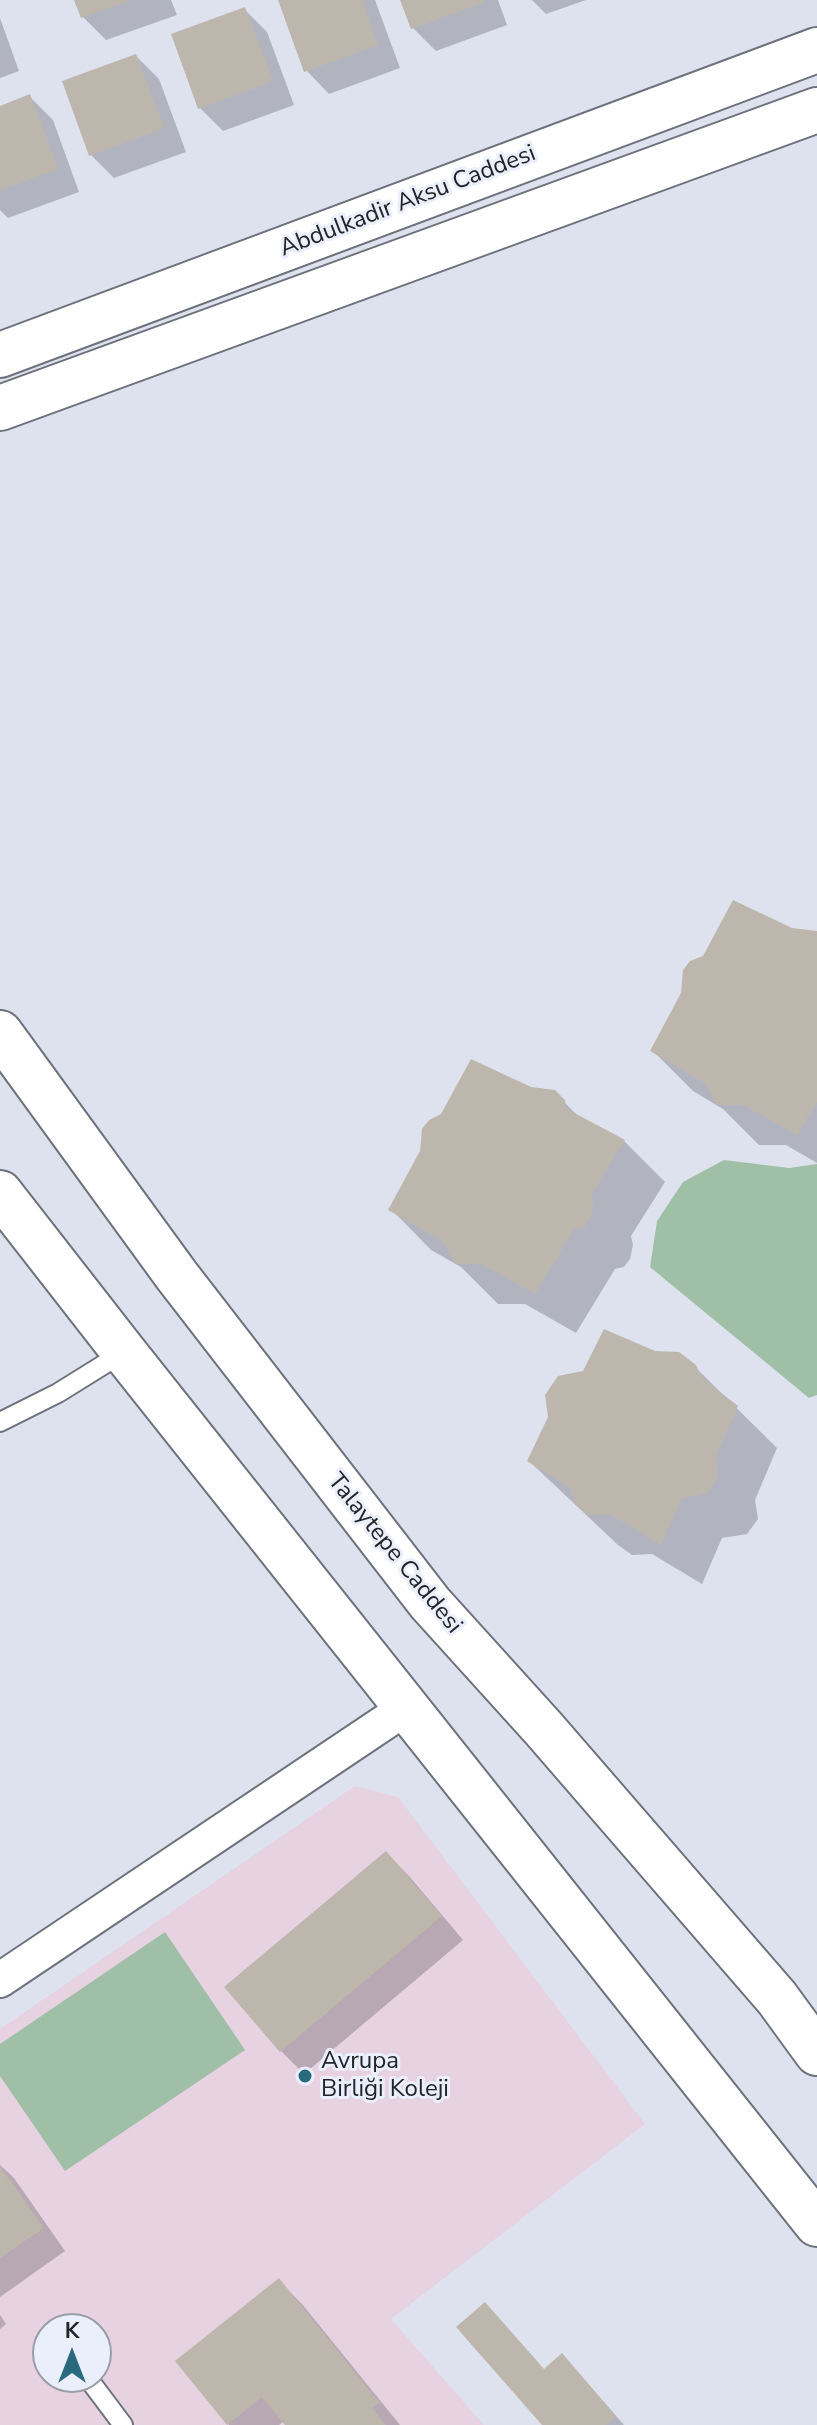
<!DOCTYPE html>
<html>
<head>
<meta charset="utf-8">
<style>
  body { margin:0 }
  #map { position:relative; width:817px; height:2425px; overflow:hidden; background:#dee2ee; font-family:"Nunito Sans",sans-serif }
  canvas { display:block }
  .north { position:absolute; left:32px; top:2313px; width:80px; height:80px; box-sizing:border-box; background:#ebeffb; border:2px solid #9b9ea7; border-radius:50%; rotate:0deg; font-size:22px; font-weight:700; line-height:32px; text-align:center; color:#222428 }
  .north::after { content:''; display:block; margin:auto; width:28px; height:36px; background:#296a7e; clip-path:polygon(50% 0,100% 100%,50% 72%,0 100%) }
</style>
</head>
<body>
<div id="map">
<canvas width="817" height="2425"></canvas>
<div class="north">K</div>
</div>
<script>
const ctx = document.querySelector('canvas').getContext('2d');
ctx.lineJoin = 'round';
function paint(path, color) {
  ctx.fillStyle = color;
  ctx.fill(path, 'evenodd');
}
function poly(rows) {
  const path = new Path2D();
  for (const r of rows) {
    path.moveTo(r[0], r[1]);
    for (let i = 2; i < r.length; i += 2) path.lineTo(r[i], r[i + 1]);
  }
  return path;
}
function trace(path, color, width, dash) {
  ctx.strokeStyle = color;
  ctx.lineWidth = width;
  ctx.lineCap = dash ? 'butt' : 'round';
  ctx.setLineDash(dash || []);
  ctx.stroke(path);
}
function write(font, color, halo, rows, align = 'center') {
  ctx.font = font + ' "Nunito Sans",sans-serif';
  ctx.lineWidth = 6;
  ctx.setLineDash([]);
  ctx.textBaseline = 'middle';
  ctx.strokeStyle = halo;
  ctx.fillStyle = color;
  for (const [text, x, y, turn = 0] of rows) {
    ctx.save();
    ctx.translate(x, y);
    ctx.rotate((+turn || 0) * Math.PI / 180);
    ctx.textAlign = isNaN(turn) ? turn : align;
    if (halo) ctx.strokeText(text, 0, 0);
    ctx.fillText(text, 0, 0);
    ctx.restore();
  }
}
paint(poly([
  [355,1786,398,1797,645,2124,391,2319,484,2425,0,2425,0,2029],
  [48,2329,96,2329,96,2377,48,2377]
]), '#e6d2e0');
paint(poly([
  [724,1160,789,1168,817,1164,817,1395,809,1398,650,1267,657,1221,683,1182],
  [165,1932,245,2050,65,2171,0,2076,0,2044]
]), '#a0bfa7');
paint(poly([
  [76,0,171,0,177,15,106,40,83,17],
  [280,0,375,0,400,68,329,94,306,70],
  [403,0,498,0,507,25,436,51,413,28],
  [532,0,586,0,546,14],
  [244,9,267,32,294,105,223,131,200,108],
  [0,18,19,71,0,78],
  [136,56,159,79,186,152,114,178,91,155],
  [30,97,53,120,79,192,8,218,0,210,0,108],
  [792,930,817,934,817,1163,786,1145,759,1145,723,1109,693,1091,652,1050],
  [530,1089,554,1092,581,1119,624,1141,665,1182,631,1236,633,1245,630,1259,624,1267,615,1269,576,1333,525,1304,498,1304,461,1267,431,1250,391,1209],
  [694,1366,777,1448,755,1500,758,1519,747,1534,722,1538,702,1584,652,1554,632,1555,618,1545,529,1461],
  [386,1853,409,1876,463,1940,304,2074,281,2051],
  [0,2165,14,2178,65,2251,0,2297],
  [279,2281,302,2304,400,2425,288,2425,284,2421,279,2425,229,2425,178,2362],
  [0,2315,6,2324,0,2329],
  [545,2371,577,2372,624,2425,545,2425]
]), '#0003');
paint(poly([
  [74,0,131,0,81,18],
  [278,0,362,0,378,45,304,72],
  [400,0,484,0,485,2,411,29],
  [245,7,273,81,198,109,171,34],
  [136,54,164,128,89,156,62,81],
  [30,94,58,169,0,190,0,106],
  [733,900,792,928,817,931,817,1102,797,1135,744,1105,717,1105,705,1083,650,1051,681,993,683,970,690,961,703,956],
  [471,1059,531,1087,555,1090,565,1100,567,1109,625,1140,591,1195,593,1203,590,1218,584,1227,574,1229,535,1294,482,1264,455,1264,443,1241,388,1210,420,1151,422,1129,429,1120,441,1114],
  [604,1329,655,1351,679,1352,696,1365,702,1378,738,1406,715,1458,718,1477,706,1494,682,1498,661,1545,610,1514,590,1515,575,1504,570,1488,527,1461,548,1417,545,1395,558,1376,583,1371],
  [386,1851,442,1916,280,2052,224,1987],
  [0,2166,44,2228,0,2258],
  [279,2278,380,2403,372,2408,386,2425,285,2425,262,2397,227,2425,175,2361],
  [485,2302,544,2369,562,2353,616,2416,606,2425,542,2425,456,2327]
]), '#bdb6ac');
const lane = poly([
  [0,1422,58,1393,124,1352],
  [87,2377,123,2425]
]);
const street = poly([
  [0,1980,406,1708]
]);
const secondary = poly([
  [0,355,817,50],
  [0,408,817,110],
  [0,1033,177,1276,430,1603,544,1729,777,1998,817,2053],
  [0,1193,124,1352,817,2224]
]);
trace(lane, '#6d717b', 22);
trace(street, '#6d717b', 38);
trace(secondary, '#6d717b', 48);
trace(lane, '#fff', 18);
trace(street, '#fff', 34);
trace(secondary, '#fff', 44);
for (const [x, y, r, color] of [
  [305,2076,8,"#296a7e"]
]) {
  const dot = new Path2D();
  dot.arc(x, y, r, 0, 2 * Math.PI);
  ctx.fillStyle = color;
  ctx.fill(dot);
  trace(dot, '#ebeffb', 3);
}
write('24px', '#222428', '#ebeffb', [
  ["Abdulkadir Aksu Caddesi",408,202,-21],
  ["Talaytepe Caddesi",394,1554,51]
]);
write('24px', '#222428', '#ebeffb', [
  ["Avrupa",321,2062],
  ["Birliği Koleji",321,2090]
], 'left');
</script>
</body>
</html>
